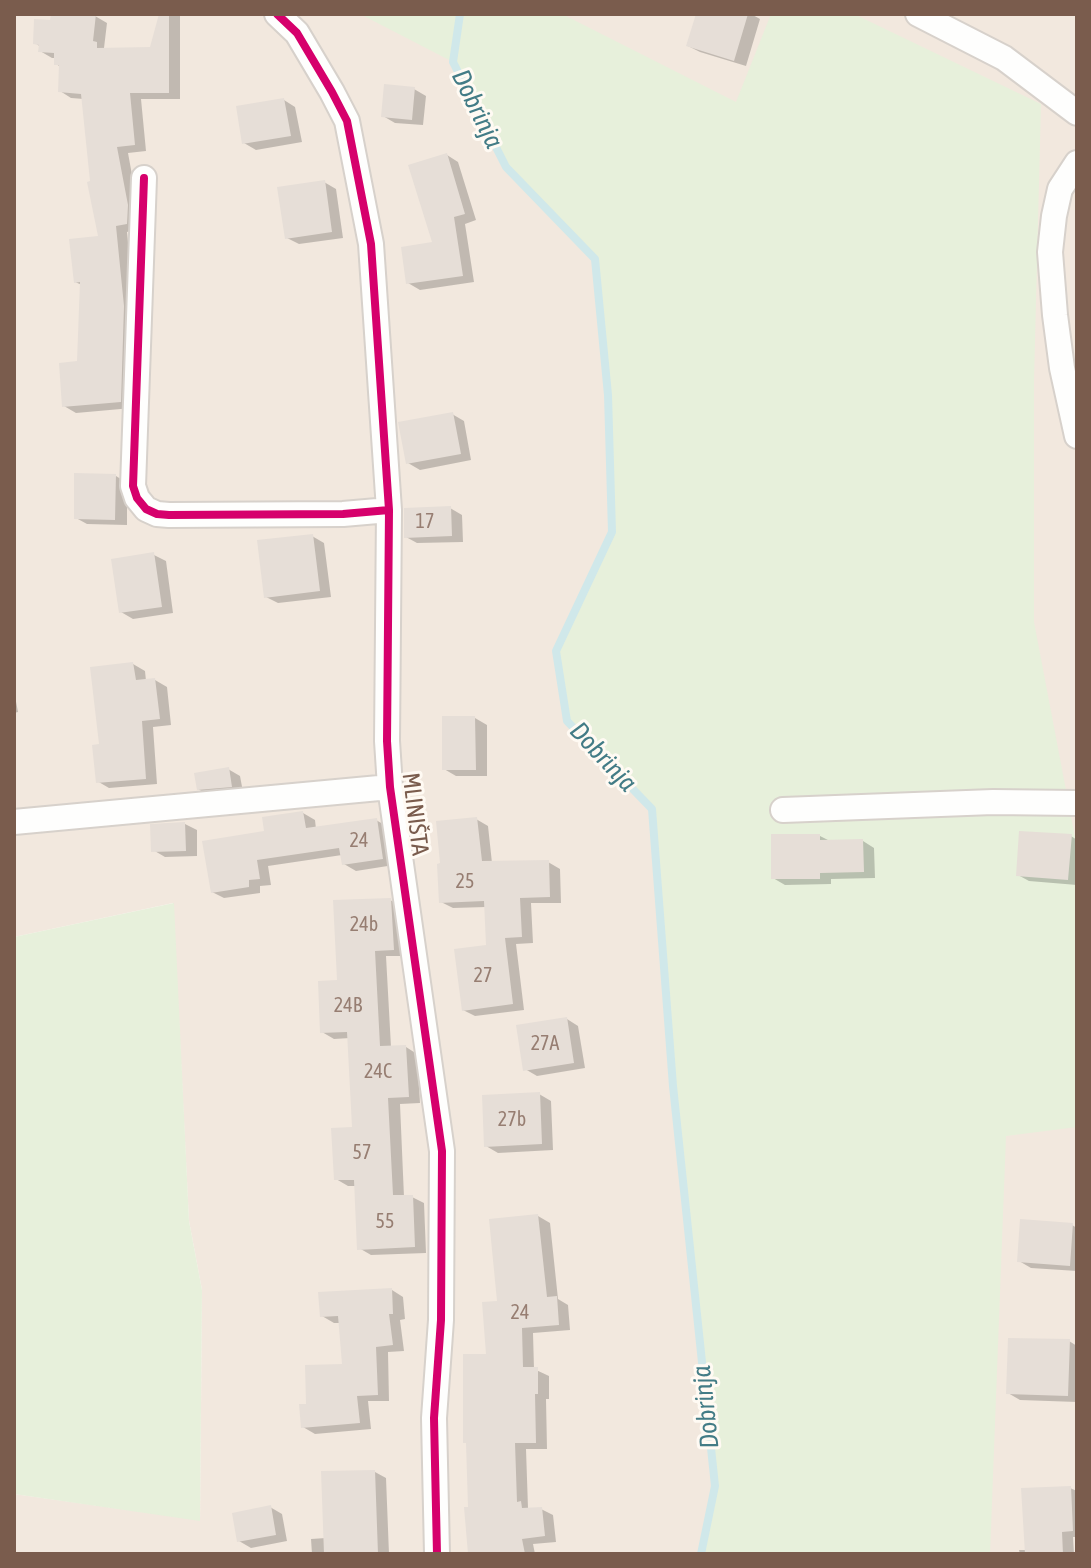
<!DOCTYPE html>
<html>
<head>
<meta charset="utf-8">
<style>
  body { margin:0 }
  #map { position:relative; width:1091px; height:1568px; overflow:hidden; background:#f9f5f0; font-family:"Asap Condensed",sans-serif }
  canvas { display:block }
  .frame { position:absolute; inset:0; border:16px solid #7a5c4d; pointer-events:none }
</style>
</head>
<body>
<div id="map">
<canvas width="1091" height="1568"></canvas>
<div class="frame"></div>
</div>
<script>
const ctx = document.querySelector('canvas').getContext('2d');
ctx.lineJoin = 'round';
function paint(path, color) {
  ctx.fillStyle = color;
  ctx.fill(path, 'evenodd');
}
function poly(rows) {
  const path = new Path2D();
  for (const r of rows) {
    path.moveTo(r[0], r[1]);
    for (let i = 2; i < r.length; i += 2) path.lineTo(r[i], r[i + 1]);
  }
  return path;
}
function trace(path, color, width, dash) {
  ctx.strokeStyle = color;
  ctx.lineWidth = width;
  ctx.lineCap = dash ? 'butt' : 'round';
  ctx.setLineDash(dash || []);
  ctx.stroke(path);
}
function write(font, color, halo, rows, align = 'center') {
  ctx.font = font + ' "Asap Condensed",sans-serif';
  ctx.lineWidth = 6;
  ctx.setLineDash([]);
  ctx.textBaseline = 'middle';
  ctx.strokeStyle = halo;
  ctx.fillStyle = color;
  for (const [text, x, y, turn = 0] of rows) {
    ctx.save();
    ctx.translate(x, y);
    ctx.rotate((+turn || 0) * Math.PI / 180);
    ctx.textAlign = isNaN(turn) ? turn : align;
    if (halo) ctx.strokeText(text, 0, 0);
    ctx.fillText(text, 0, 0);
    ctx.restore();
  }
}
paint(poly([
  [14,14,1077,14,1077,1554,14,1554,14,1494,200,1520,202,1290,189,1221,173,903,14,937]
]), '#f2e8de');
paint(poly([
  [360,14,562,14,736,102,771,14,854,14,1041,104,1034,380,1034,622,1077,848,1077,1127,1006,1136,990,1554,701,1554,715,1486,673,1086,652,809,567,721,556,651,612,532,608,395,595,260,506,167,453,62],
  [174,903,189,1221,202,1290,200,1521,14,1494,14,937]
]), '#e7f0db');
paint(poly([
  [53,14,95,16,107,23,104,48,151,49,161,14,180,14,180,99,141,99,146,151,128,153,139,213,139,229,127,232,135,314,132,408,76,413,64,406,79,363,82,285,75,282,100,237,92,183,84,99,71,98,60,91,61,67,56,64,56,58,52,58,40,51,41,47,35,43,52,22],
  [698,14,751,14,760,19,746,66,700,52,688,46],
  [414,89,426,96,423,125,395,123,383,116],
  [284,100,295,107,302,142,256,150,244,143],
  [447,155,458,162,476,220,465,224,474,282,420,290,408,283,435,244],
  [324,182,336,189,343,238,299,244,287,238],
  [452,414,464,421,471,460,420,470,408,463],
  [116,476,127,483,127,525,87,524,76,518],
  [450,508,462,515,463,542,417,543,406,537],
  [312,536,324,543,331,597,278,603,266,597],
  [154,555,166,561,173,613,133,619,121,612],
  [133,664,145,671,146,681,155,680,167,687,171,725,153,727,157,784,109,788,97,781,101,746],
  [14,691,18,712,14,713],
  [475,718,487,725,487,776,456,776,444,769],
  [228,769,240,776,243,792,210,796,198,789],
  [303,813,315,820,316,829,376,820,388,827,394,865,356,871,344,864,342,855,268,866,271,885,260,886,260,893,224,898,212,892],
  [476,819,488,826,492,863,548,862,560,869,561,903,531,903,533,943,516,944,524,1010,475,1016,463,1010,488,946,486,907,453,908,441,902],
  [185,824,197,830,197,856,165,857,153,850],
  [820,836,830,841,863,841,874,848,875,878,831,879,831,884,785,885,773,878],
  [1071,836,1077,840,1077,885,1029,881,1018,875],
  [390,900,402,906,405,956,386,956,391,1047,406,1047,417,1054,420,1103,400,1104,404,1197,412,1197,424,1203,426,1253,371,1255,359,1248,356,1186,348,1186,336,1179,354,1129,350,1038,334,1039,322,1032,339,982],
  [567,1019,578,1026,585,1068,537,1076,525,1069],
  [539,1094,551,1101,553,1150,498,1153,486,1146],
  [538,1216,550,1223,558,1299,568,1305,570,1330,533,1333,534,1369,549,1376,549,1399,546,1399,547,1449,526,1449,528,1508,541,1509,553,1515,556,1542,533,1544,535,1554,471,1554,470,1508,488,1356,500,1303],
  [1072,1225,1077,1228,1077,1271,1031,1268,1019,1261],
  [392,1290,403,1297,405,1319,400,1320,404,1351,388,1352,389,1401,368,1401,371,1429,315,1434,303,1427,308,1406,345,1366,340,1323,334,1323,322,1316],
  [1069,1341,1077,1346,1077,1402,1020,1400,1008,1393],
  [375,1472,386,1478,389,1554,312,1554,311,1539,326,1538],
  [1070,1488,1077,1491,1077,1537,1073,1537,1074,1554,1020,1554,1019,1550,1027,1550],
  [270,1507,282,1514,287,1541,251,1548,239,1541]
]), '#0003');
trace(poly([
  [460,14,453,62,506,167,595,259,608,395,612,532,556,651,567,721,652,809,673,1086,715,1486,701,1554]
]), '#d0e8ea', 8);
paint(poly([
  [51,14,96,14,93,41,97,42,97,48,150,47,159,14,169,14,169,93,130,93,135,145,117,147,128,205,127,224,116,226,124,306,121,402,62,407,59,363,77,361,80,282,74,283,69,239,98,236,87,182,90,181,81,94,58,92,59,65,54,65,54,53,38,52,39,45,33,44,34,19,50,20],
  [696,14,748,14,734,61,686,46],
  [384,84,415,87,412,120,381,117],
  [284,98,291,136,242,144,236,106],
  [447,153,465,214,454,217,463,276,406,284,401,247,432,242,408,165],
  [325,180,332,232,285,239,277,187],
  [453,412,461,454,406,464,398,422],
  [74,473,116,474,115,520,74,519],
  [451,506,452,536,404,538,404,508],
  [313,534,320,591,264,598,257,540],
  [154,552,162,607,119,613,111,559],
  [133,662,136,680,155,678,160,719,142,721,146,779,96,783,92,745,99,744,90,667],
  [442,716,475,716,476,770,442,770],
  [229,767,232,787,197,790,194,773],
  [303,811,306,828,377,818,383,859,342,865,339,848,257,860,260,879,249,880,249,887,211,893,202,841,264,831,262,817],
  [477,817,482,861,549,860,550,897,520,898,522,937,505,938,513,1004,462,1011,454,949,486,945,484,901,439,903,437,864,440,863,436,821],
  [185,822,186,851,151,852,150,824],
  [1019,831,1072,834,1068,880,1016,876],
  [771,834,820,834,820,840,863,839,864,872,820,873,820,879,771,879],
  [391,898,394,950,375,951,380,1046,406,1045,409,1097,388,1098,393,1195,413,1195,415,1247,357,1250,354,1180,334,1180,331,1128,352,1127,347,1032,320,1033,318,981,337,980,333,900],
  [567,1017,574,1063,523,1071,516,1025],
  [540,1092,542,1144,484,1147,482,1095],
  [538,1214,547,1297,557,1296,559,1325,522,1328,523,1367,538,1367,538,1394,535,1394,536,1443,515,1443,517,1502,521,1501,522,1508,542,1507,545,1536,522,1539,525,1554,468,1554,464,1507,468,1507,466,1443,463,1443,463,1354,486,1354,482,1302,497,1301,489,1219],
  [1020,1219,1073,1223,1070,1266,1017,1262],
  [392,1288,393,1314,389,1314,393,1345,376,1347,378,1395,357,1396,360,1423,301,1428,299,1404,306,1404,305,1365,342,1364,338,1316,320,1317,318,1292],
  [1008,1338,1070,1339,1068,1396,1006,1394],
  [375,1470,378,1554,324,1554,321,1471],
  [1071,1486,1073,1531,1062,1532,1063,1554,1025,1554,1021,1488],
  [271,1505,276,1535,237,1542,232,1513]
]), '#e6ded7');
const street = poly([
  [277,14,297,33,332,92,347,121,371,244,389,510,387,741,390,787,442,1151,441,1320,434,1418,437,1554],
  [918,14,1004,58,1077,113],
  [1077,163,1060,189,1054,216,1050,252,1055,315,1062,368,1077,436],
  [144,178,133,486,137,498,146,509,157,514,169,515,343,514,389,510],
  [783,810,993,802,1077,803],
  [14,822,390,787]
]);
trace(street, '#d7d1cb', 28);
trace(street, '#fefefd', 24);
trace(poly([
  [277,14,297,33,332,92,347,121,371,244,389,510,387,741,390,787,442,1151,441,1320,434,1418,437,1554],
  [144,178,133,486,137,498,146,509,157,514,169,515,343,514,389,510]
]), '#d6006c', 8);
write('20px', '#977e72', null, [
  ["17",425,522],
  ["24",359,841],
  ["25",465,882],
  ["24b",364,925],
  ["27",483,976],
  ["24B",348,1006],
  ["27A",545,1044],
  ["24C",378,1072],
  ["27b",512,1120],
  ["57",362,1153],
  ["55",385,1222],
  ["24",520,1313]
]);
write('24px', '#7a5c4d', '#fffaf3', [
  ["MLINIŠTA",415,814,83]
]);
write('italic 26px', '#437c86', '#fffaf3', [
  ["Dobrinja",477,109,64],
  ["Dobrinja",603,757,47],
  ["Dobrinja",706,1407,-96]
]);
</script>
</body>
</html>
